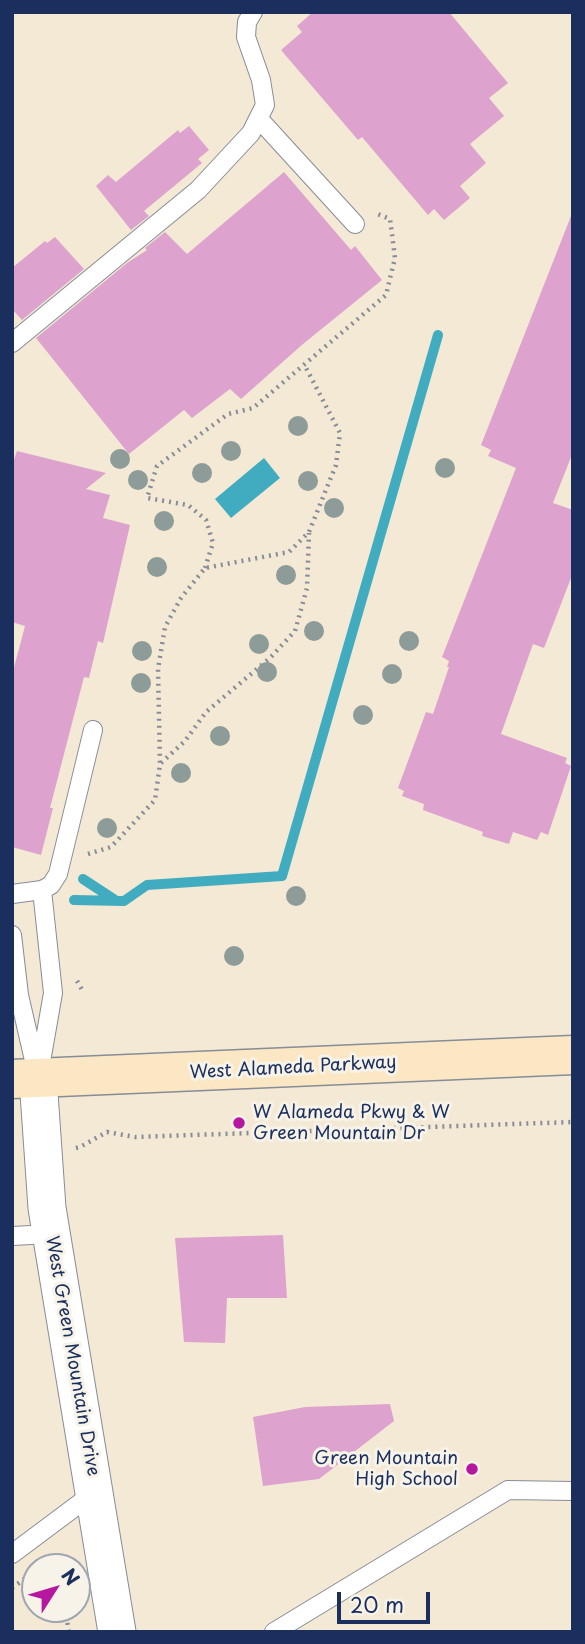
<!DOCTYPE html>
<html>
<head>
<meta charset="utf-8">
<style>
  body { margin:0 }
  #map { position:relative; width:585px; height:1644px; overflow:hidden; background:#f3e9d4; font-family:"Playpen Sans",sans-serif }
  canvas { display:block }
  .frame { position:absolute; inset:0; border:14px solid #1b2f5e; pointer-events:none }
  .north { position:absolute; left:21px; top:1553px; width:70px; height:70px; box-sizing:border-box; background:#f7f3e8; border:2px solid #9fa5b1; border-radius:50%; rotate:53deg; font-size:19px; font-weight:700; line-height:28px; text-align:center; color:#1b2f5e }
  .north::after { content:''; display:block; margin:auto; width:24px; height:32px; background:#b5179e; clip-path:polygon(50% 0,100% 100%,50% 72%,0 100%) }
  .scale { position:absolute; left:337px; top:1592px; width:93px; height:32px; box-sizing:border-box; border:4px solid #1b2f5e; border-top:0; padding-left:9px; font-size:21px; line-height:24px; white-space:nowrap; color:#1b2f5e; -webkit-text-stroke:5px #f7f3e8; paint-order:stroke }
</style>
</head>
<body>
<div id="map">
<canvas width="585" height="1644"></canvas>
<div class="frame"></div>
<div class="north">N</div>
<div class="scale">20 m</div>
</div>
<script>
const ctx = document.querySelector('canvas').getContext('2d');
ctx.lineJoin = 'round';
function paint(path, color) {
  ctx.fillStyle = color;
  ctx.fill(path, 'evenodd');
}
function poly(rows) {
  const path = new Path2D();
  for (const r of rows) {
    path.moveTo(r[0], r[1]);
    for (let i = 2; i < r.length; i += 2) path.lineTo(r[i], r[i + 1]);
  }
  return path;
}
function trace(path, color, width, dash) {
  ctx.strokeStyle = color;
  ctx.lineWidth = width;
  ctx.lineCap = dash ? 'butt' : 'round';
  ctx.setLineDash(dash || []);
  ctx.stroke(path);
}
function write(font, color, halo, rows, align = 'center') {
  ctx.font = font + ' "Playpen Sans",sans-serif';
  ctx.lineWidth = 6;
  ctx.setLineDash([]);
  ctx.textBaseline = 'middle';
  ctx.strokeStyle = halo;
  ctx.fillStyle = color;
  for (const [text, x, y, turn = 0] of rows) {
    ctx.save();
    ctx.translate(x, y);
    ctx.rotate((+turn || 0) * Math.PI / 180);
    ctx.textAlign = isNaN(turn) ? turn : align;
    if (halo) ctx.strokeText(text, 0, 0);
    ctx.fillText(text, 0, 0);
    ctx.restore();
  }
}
paint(poly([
  [264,458,280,478,231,518,215,499]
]), '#41acbf');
trace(poly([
  [83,879,115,900],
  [74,900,124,901,147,885,282,876,438,335]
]), '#41acbf', 10);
paint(poly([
  [313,12,449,12,508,83,489,98,504,116,470,144,486,163,460,186,470,198,444,220,434,209,428,215,362,137,358,140,281,50,302,32,297,26],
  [189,126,209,150,198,159,202,163,144,211,149,216,131,230,96,186,108,175,116,182,178,130,180,133],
  [284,172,351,250,355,246,382,280,303,344,241,399,230,389,192,418,184,410,129,454,36,338,127,263,147,250,145,248,165,232,187,254],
  [571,216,573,452,553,503,573,510,573,573,544,648,533,644,501,734,567,758,565,763,571,766,548,835,541,832,537,840,513,832,509,844,482,836,483,832,423,810,424,804,402,796,404,791,398,788,426,712,433,714,449,667,447,667,449,661,442,657,516,468,488,456,491,450,481,445],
  [55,237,84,269,22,320,12,309,12,268,45,241,47,243],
  [17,451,106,473,86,489,110,495,103,518,130,525,103,643,98,641,89,678,84,677,50,808,53,808,41,855,12,847,12,675,25,626,12,622,12,465],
  [283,1235,287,1298,227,1298,225,1343,184,1342,175,1238],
  [390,1404,394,1421,319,1479,263,1486,253,1417,305,1407]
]), '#dda3ce');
const service = poly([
  [259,119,355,224],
  [12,343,198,190,251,133,265,105,261,80,246,37,247,22,253,12],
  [12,894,42,890,51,885,58,874,93,730],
  [12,935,19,995,36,1069],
  [38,1079,53,993,42,890],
  [12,1236,51,1234],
  [12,1554,95,1492],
  [274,1632,508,1490,573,1491]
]);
const minor = poly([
  [38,1079,47,1208,117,1632]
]);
const secondary = poly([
  [12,1079,573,1055]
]);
trace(service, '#878c99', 20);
trace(minor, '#878c99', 39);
trace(secondary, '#878c99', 41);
trace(poly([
  [205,568,213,543,206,520,188,505,147,498,157,466,228,414,253,408,386,295,395,258,390,219,375,213],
  [161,763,185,741,206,712,270,658,295,631,307,588,309,533],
  [88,854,111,847,155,800,160,764,158,669,165,627,181,598,205,568,289,552,309,532,336,465,340,433,304,364],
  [77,981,84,993],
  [76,1148,80,1147,107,1132,135,1137,573,1122],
  [55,1567,58,1567],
  [12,1588,35,1571],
  [65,1609,69,1632]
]), '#878c99', 4.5, [2, 5]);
trace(service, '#fff', 18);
trace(minor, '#fff', 37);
trace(secondary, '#fbe7c3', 38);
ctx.fillStyle = '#8d9b99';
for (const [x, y] of [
  [298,426],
  [231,451],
  [120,459],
  [445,468],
  [202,473],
  [138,480],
  [308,481],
  [334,508],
  [164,521],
  [157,567],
  [286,575],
  [314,631],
  [409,641],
  [259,644],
  [142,651],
  [267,672],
  [392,674],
  [141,683],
  [363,715],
  [220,736],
  [181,773],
  [107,828],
  [296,896],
  [234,956]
]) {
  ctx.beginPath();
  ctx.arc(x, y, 10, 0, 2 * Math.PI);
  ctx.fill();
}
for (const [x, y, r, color] of [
  [239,1123,7,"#b5179e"],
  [472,1469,7,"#b5179e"]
]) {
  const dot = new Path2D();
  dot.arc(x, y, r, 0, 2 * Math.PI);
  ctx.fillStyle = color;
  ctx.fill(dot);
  trace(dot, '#f7f3e8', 2.5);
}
write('18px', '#1b2f5e', '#f7f3e8', [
  ["West Alameda Parkway",293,1068,-3],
  ["West Green Mountain Drive",72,1356,80]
]);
write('18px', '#1b2f5e', '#f7f3e8', [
  ["W Alameda Pkwy & W",253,1113],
  ["Green Mountain Dr",253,1134],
  ["Green Mountain",458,1459,"right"],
  ["High School",458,1480,"right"]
], 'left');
</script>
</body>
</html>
